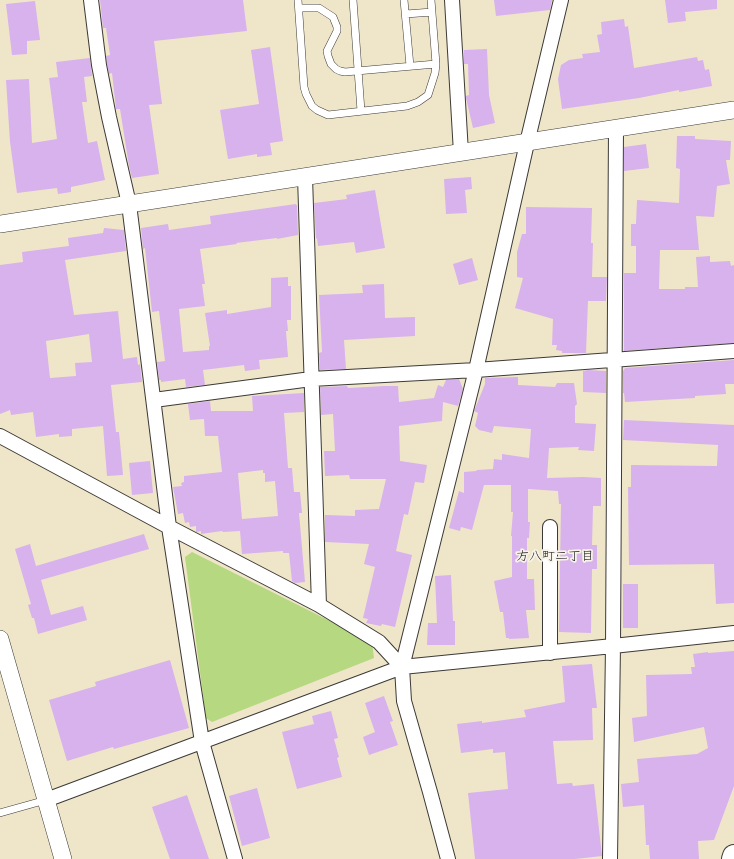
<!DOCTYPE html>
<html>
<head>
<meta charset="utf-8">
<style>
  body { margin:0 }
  canvas { display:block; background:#efe5c9 }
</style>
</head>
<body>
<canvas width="734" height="859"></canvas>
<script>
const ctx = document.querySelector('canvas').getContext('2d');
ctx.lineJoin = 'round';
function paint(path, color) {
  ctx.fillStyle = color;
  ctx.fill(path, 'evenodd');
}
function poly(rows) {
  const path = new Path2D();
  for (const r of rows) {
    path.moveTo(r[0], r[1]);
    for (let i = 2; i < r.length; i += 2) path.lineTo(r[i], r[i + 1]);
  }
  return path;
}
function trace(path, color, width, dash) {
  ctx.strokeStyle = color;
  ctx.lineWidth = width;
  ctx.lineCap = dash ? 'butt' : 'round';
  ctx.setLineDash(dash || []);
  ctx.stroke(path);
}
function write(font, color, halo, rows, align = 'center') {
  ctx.font = font + ' Dekko,"Klee One",sans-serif';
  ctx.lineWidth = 3.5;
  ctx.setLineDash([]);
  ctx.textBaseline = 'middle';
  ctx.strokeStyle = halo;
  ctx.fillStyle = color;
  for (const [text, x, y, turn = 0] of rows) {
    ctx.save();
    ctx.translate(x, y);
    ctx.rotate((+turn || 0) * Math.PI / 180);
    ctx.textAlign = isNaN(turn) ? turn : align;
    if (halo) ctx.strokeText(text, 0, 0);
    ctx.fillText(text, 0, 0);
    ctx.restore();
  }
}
paint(poly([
  [192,552,372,642,374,658,212,722,206,718,185,557]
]), '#b6d880');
paint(poly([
  [100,0,243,0,247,31,154,41,162,104,149,105,159,174,132,178,129,166,120,109,116,109,112,73,109,74,107,64,106,56,110,55,106,28,103,28],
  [494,0,552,0,550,10,496,16],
  [665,0,717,0,717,9,685,12,686,21,668,23],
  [35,1,40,40,27,41,27,54,12,55,6,4],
  [624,19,625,27,628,26,634,68,697,57,698,61,703,60,705,70,709,69,712,86,679,92,679,90,639,98,562,109,558,79,561,65,569,60,583,58,582,54,600,52,597,35,602,34,601,22],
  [270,47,283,141,270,143,272,155,257,157,257,154,228,159,220,110,259,104,251,50],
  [487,49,489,95,495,123,473,128,466,98,466,96,469,95,468,64,464,64,464,50],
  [90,58,92,76,84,77,87,102,82,102,88,143,97,141,105,180,71,187,71,192,58,194,57,188,17,193,10,142,6,80,29,79,32,143,57,139,49,78,58,77,56,62],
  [677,136,695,136,695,139,731,141,730,160,726,160,730,184,717,186,714,217,696,216,699,250,660,250,659,289,685,289,685,287,698,287,696,257,710,256,710,262,730,261,731,266,734,265,734,343,624,351,624,273,636,273,636,246,631,246,631,224,636,224,637,200,679,203,680,169,676,168],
  [646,144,649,168,624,171,624,147],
  [471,177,472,189,465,190,467,213,446,214,444,179],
  [375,190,385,248,356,253,354,242,318,246,317,238,316,239,314,203,347,199,346,195],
  [296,204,296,205,297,205,298,235,277,239,277,238,236,243,237,244,200,249,205,284,202,284,205,306,179,309,183,352,209,350,209,346,210,346,205,313,227,310,227,314,271,307,271,278,288,277,288,286,291,286,291,320,287,320,288,331,286,331,288,357,259,360,260,369,245,371,244,365,203,370,205,385,186,387,185,379,161,382,161,380,159,380,157,362,165,361,159,311,152,312,145,248,143,249,141,228,168,224,169,230,211,224,210,216],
  [526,207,592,208,591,243,593,243,592,277,607,277,606,301,588,301,586,353,562,353,562,351,556,350,557,345,552,345,553,319,515,308,523,278,517,277,517,252,522,234,526,234],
  [104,228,124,230,126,251,65,260,74,315,118,311,123,359,137,357,138,365,140,364,142,382,111,385,116,432,119,432,123,475,107,476,103,426,72,429,72,436,59,437,59,434,36,437,33,412,11,415,10,410,0,414,0,265,23,262,22,252,69,246,68,238,103,233],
  [89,334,92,362,75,363,76,376,50,378,46,341],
  [472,258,478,280,459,285,453,264],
  [384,284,385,318,415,317,415,336,344,340,346,369,320,370,319,353,322,352,319,295,363,293,362,285],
  [734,360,734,384,725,384,726,394,695,396,695,398,625,402,624,393,623,393,623,371,625,368],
  [588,370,606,371,606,393,583,392,583,371],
  [518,377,518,385,555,387,557,383,574,383,577,404,575,406,575,423,596,424,594,451,578,450,579,447,549,448,547,478,583,477,601,478,601,506,593,506,592,545,597,545,597,569,592,569,591,633,559,632,561,504,559,504,558,491,528,489,528,522,530,522,529,538,527,538,527,579,534,579,535,610,526,610,529,638,509,639,509,638,506,638,503,612,500,612,494,581,512,577,512,536,511,536,513,512,511,512,511,485,484,485,472,530,461,527,460,531,449,528,459,491,464,493,464,472,476,471,477,470,493,469,494,459,502,460,502,454,529,458,531,429,494,426,492,433,479,430,475,426,478,413,474,411,485,384,485,378],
  [459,379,463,389,458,406,443,402,442,421,399,426,400,461,427,465,424,483,415,482,408,515,404,514,396,551,412,555,395,627,382,624,381,626,366,623,368,619,363,618,375,567,364,564,369,544,325,542,325,515,355,516,355,510,379,509,386,479,350,479,349,475,325,476,324,451,335,451,333,414,321,415,320,387,347,386,348,388,384,386,398,386,399,402,434,398,438,385,443,387,446,380],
  [304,393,304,412,284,413,288,468,292,468,294,492,300,492,302,513,299,513,305,582,295,583,292,581,289,553,283,553,283,551,242,554,240,531,223,532,222,531,201,534,201,531,196,532,196,526,190,527,189,522,185,523,183,513,178,514,173,487,182,486,181,483,184,482,184,476,222,472,218,436,205,436,204,419,190,420,188,404,210,401,211,411,253,411,252,396],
  [263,470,263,473,265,473,265,482,275,481,278,516,242,519,238,473],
  [624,420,734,425,734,603,716,604,714,564,629,565,628,487,631,487,631,465,717,466,718,445,623,440],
  [150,461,153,493,132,495,129,463],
  [144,534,149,549,41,580,51,615,83,606,87,620,38,634,34,618,32,618,28,605,31,604,15,549,30,544,36,566],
  [451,575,453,621,455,621,455,645,427,645,428,623,437,623,435,576],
  [623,584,638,584,638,628,623,628],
  [734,651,734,786,714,840,698,841,699,859,650,859,649,845,646,845,644,805,623,807,621,784,639,782,637,759,697,754,708,748,704,727,634,742,632,718,647,716,646,675,692,674,691,667,695,667,693,654,708,652,708,653],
  [170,660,189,728,114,749,113,747,67,761,49,700,96,686,95,682],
  [592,664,597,708,592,708,593,740,553,741,557,784,572,783,573,786,594,784,602,856,575,859,475,859,468,793,508,789,505,752,493,753,493,749,461,753,457,724,482,721,482,723,526,717,524,710,565,702,562,666],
  [384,696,393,721,390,722,398,745,369,755,363,737,375,732,365,703],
  [331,711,338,738,334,739,339,757,337,758,342,777,297,789,282,732,314,724,312,716],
  [257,788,270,838,242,846,229,796],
  [187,795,209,859,170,859,152,807]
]), '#d8b2ed');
const service = poly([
  [298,0,304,87,306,94,312,106,317,110,328,115,407,106,418,102,428,95,435,73,436,64,431,0],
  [353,0,361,111],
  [404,0,410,66],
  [299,8,319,8,333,17,337,27,337,31,327,51,328,56,331,64,336,69,340,71,345,72,436,64],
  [406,14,432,12],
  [0,813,46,800]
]);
const minor = poly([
  [91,0,99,65,109,117,129,204,169,527,202,742,235,859],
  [452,0,461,153],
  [305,177,319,605],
  [154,400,311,379,476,370,734,351],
  [0,436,169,527,319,605,379,642,402,667],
  [550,653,550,527],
  [46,800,402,667,613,646,734,633],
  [448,859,430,792,404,701,402,667,476,370,527,143,561,0],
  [610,859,613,646,616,128]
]);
const tertiary = poly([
  [0,224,734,110],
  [0,639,63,859]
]);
const primary = poly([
  [733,859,734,856]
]);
trace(service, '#3c3a36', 8);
trace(minor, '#3c3a36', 16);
trace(tertiary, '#3c3a36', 18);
trace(primary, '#3c3a36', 24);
trace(service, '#fff', 7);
trace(minor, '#fff', 14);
trace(tertiary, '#fff', 17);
trace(primary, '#fff', 22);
write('13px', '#1c1c1c', '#f7f3e8', [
  ["方八町二丁目",555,558]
]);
</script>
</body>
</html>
